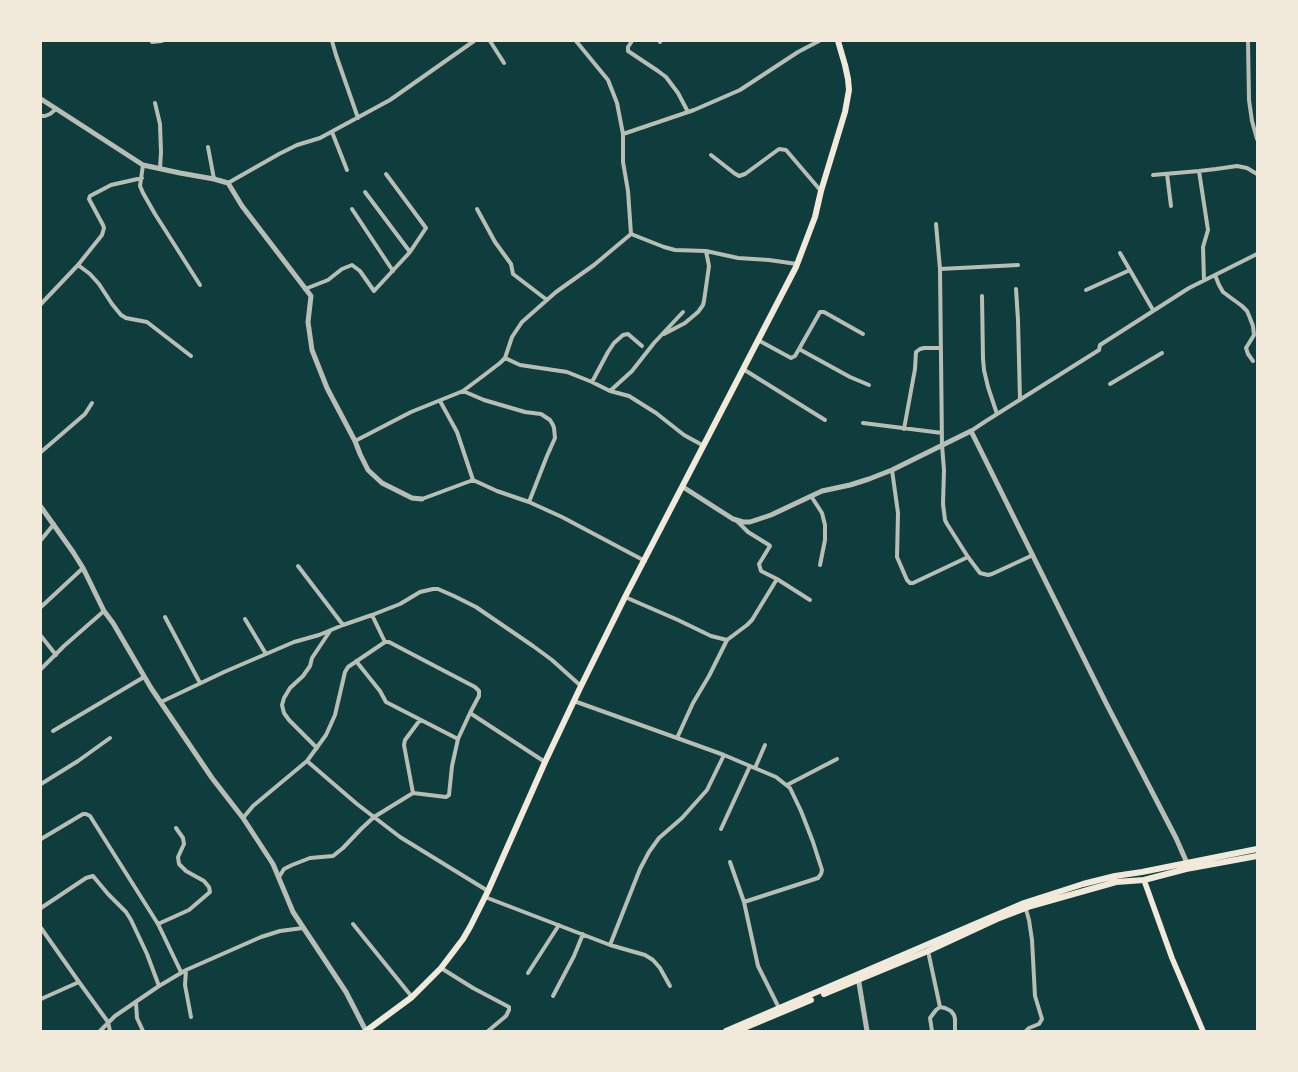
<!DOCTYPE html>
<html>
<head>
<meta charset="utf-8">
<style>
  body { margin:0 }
  #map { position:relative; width:1298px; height:1072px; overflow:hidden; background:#0f3d3e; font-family:Commissioner,sans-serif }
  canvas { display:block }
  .frame { position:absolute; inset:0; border:42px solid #f1e9da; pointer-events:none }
</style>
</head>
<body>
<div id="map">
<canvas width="1298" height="1072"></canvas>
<div class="frame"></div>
</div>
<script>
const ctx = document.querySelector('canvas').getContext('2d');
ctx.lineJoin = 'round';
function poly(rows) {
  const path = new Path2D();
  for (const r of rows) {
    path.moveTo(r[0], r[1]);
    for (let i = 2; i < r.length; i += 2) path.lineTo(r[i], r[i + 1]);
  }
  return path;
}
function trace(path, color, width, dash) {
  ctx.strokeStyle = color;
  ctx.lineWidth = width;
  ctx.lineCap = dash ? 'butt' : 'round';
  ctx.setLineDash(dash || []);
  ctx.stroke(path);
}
trace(poly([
  [332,41,336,55,358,118],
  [490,41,504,63],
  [576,41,608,80,617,103,623,134,623,162,628,191,631,234],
  [632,41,628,47,628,51,658,71,666,77,678,93,688,112],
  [660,41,660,42],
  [1248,41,1249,100,1252,121,1257,139],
  [152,42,162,41],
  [155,103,160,124,161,152,160,168],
  [41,116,45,116,50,114,56,109],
  [332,132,347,170],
  [623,134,694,110,740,90,798,52,819,41],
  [208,147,214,179],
  [711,155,734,173,739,176,745,174,779,149,786,150,821,191],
  [143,165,140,186,143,193,155,214,200,285],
  [1167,174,1171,206],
  [1153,175,1199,171],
  [228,183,279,154,297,145,320,138,390,100,474,41],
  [365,192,410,252],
  [352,209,393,271],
  [477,209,495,242,511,264,513,274,547,300],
  [936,224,940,269,942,445,944,470,943,504,945,520,947,524,968,557,980,573,988,575,992,574,1033,555],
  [1120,253,1153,310],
  [78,265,90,274,99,284,112,304,121,315,126,318,147,322,191,356],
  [940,269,1018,265],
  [1215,275,1219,285,1223,292,1242,306,1247,311,1250,318,1253,326,1254,335,1246,348,1248,354,1253,361],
  [1204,280,1203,247,1208,230,1199,171,1216,169,1237,166,1247,168,1257,174],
  [305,289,328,280,342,269,352,265,360,271,374,291,410,252,426,228,386,174],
  [1016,289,1018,320,1020,400],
  [1086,290,1130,270],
  [982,296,983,359,984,370,988,387,997,414],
  [41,304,78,265,102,235,104,228,103,225,89,199,90,196,111,185,142,178],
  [664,334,685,323,698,312,703,305,704,301,709,266,706,251],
  [758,340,791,358,795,356,799,349,850,377,869,385],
  [799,349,820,312,824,312,863,334],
  [505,358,520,365,567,372,592,382,610,391,629,396,656,413,684,435,704,446],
  [743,369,825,420],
  [592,382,608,352,614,343,623,335,628,334,642,346],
  [1110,384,1162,353],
  [463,391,484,400,525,412,541,414,550,420,553,425,554,428,555,438,547,456,529,502],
  [610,391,632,371,654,343,683,312],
  [863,423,942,433],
  [904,429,915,369,916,352,920,349,924,348,940,348],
  [971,431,986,421,1099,350,1100,345,1189,288,1257,254],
  [355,441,411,412,463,391,483,376,500,363,505,358,512,337,522,322,556,292,594,265,631,234,664,247,675,250,706,251,738,258,769,260,797,264],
  [41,452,85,414,92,403],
  [892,470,898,513,897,557,907,580,910,583,913,583,968,557],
  [473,480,497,491,529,502,562,517,645,561],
  [811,496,822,513,825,525,825,540,820,565],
  [422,499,473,480,457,432,440,401],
  [737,521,748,532,769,545,770,546,759,564,761,571,777,579,810,600],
  [41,540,54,524],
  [298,566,343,625],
  [625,597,678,620,711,636,727,640],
  [41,607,83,568],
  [372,615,385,642],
  [165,617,200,683],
  [245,619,266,654],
  [41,636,56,655],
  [356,661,380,691,386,702,458,739],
  [41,669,64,646,104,611],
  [574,701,677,738],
  [161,702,224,672,294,642,319,635,343,625,372,615,400,604,420,592,433,589,438,589,454,596,476,607,533,646,552,660,581,686],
  [53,731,144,677],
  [317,748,289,720,284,713,282,705,284,698,290,688,303,676,310,666,312,658,330,631],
  [307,761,357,804,400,837,488,891],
  [755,768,765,745],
  [41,784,78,761,110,738],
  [787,785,837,759],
  [413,793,404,745,405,740,420,720],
  [243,818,253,806,307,761,326,735,335,715,345,672,348,667,385,642,389,642,475,687,479,691,479,696,470,713,545,762],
  [721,829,750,766],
  [41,839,83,814,86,814,90,816,158,924,181,972],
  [730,862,744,902,758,966,779,1008],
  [279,877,284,869,292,865,310,858,333,856,343,848,361,829,374,817,413,793,446,797,449,795,452,766,458,739,470,713],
  [485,897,610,945,645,955,653,960,660,968,670,986],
  [744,902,818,878,821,874,822,870,813,842,801,811,790,788,776,777,724,755,677,738,693,703,709,676,727,640,747,625,752,620,777,579],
  [1025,906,1029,920,1032,940,1035,996,1042,1019,1039,1024,1029,1028,1026,1031],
  [41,908,86,878,93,876,108,894,126,912,131,920,147,954,159,986],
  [158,924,189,910,210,892,209,887,204,881,186,871,179,864,178,857,184,844,183,838,176,828],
  [353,924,412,997],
  [41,928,79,982,108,1022,110,1031],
  [610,945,640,869,649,852,659,838,682,818,707,790,724,755],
  [928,951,940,1007,936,1010,930,1018,932,1031],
  [441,968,473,988,509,1007,509,1010,506,1016,488,1031],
  [186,970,185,985,191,1017],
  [528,973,559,925],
  [553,996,574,956,583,934],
  [41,999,79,982],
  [136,1003,137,1018,143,1031],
  [940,1007,945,1008,951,1011,954,1015,955,1019,955,1031],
  [100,1031,115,1016,159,986,186,970,261,937,280,931,303,928]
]), '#b8beb3', 4);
trace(poly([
  [41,99,143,165,180,173,214,179,228,183,242,206,311,296,308,322,312,350,327,388,355,441,360,454,368,470,382,483,412,498,422,499],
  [683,487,733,519,743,522,750,522,771,515,822,491,850,485,869,479,892,470,971,431,1106,703,1176,838,1187,863,1187,865],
  [41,507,73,552,83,568,104,611,113,623,151,688,212,778,243,818,273,864,293,912,346,992,366,1031],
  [858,977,867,1031]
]), '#b8beb3', 5);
trace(poly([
  [1144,880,1172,958,1203,1031]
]), '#f1e9da', 5.5);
trace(poly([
  [824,994,928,951,997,919,1031,906,1116,882,1144,880,1186,869,1257,856],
  [366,1031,412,997,441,968,463,939,470,927,488,891,545,762,581,686,625,597,796,267,815,217,821,191,845,112,849,90,848,79,845,65,838,41],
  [726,1031,1024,903,1083,884,1115,876,1142,872,1257,849],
  [737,1031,811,1000]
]), '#f1e9da', 6);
</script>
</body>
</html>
